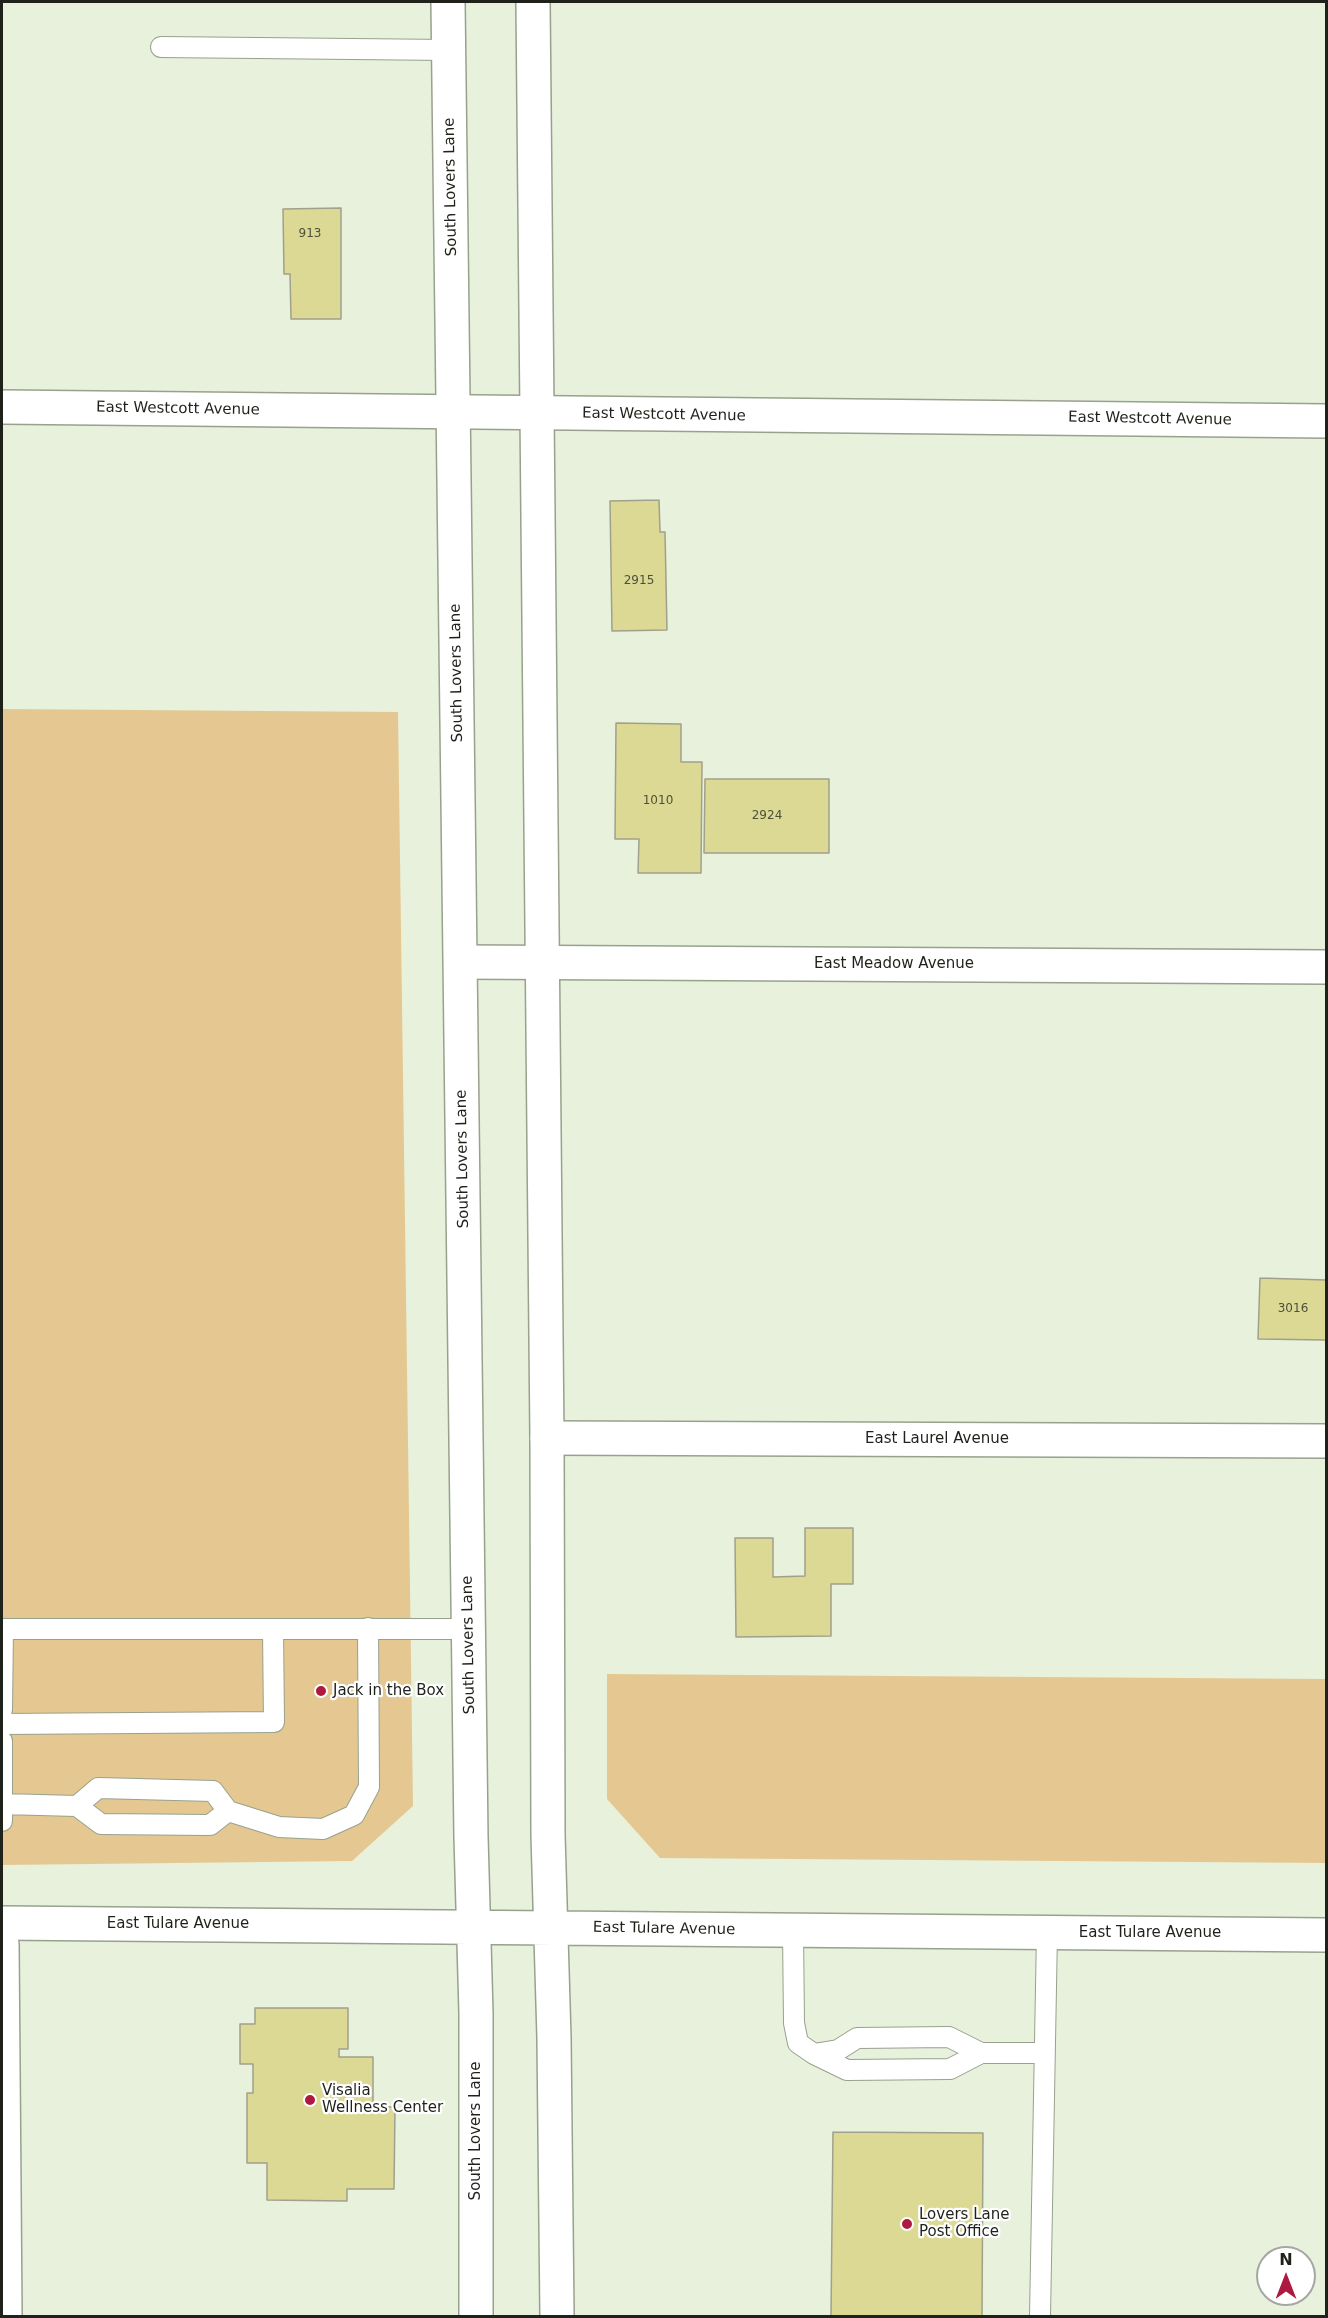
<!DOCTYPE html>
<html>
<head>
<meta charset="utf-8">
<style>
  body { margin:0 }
  #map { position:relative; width:1328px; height:2318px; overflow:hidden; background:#e7f1dc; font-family:"DejaVu Sans",sans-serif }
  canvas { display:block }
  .frame { position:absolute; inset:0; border:3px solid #1f221b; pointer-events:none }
  .north { position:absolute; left:1256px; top:2246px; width:60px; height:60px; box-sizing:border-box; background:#fff; border:2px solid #a5a7a4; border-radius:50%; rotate:0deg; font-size:16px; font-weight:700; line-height:24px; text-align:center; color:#1f221b }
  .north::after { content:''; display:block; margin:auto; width:21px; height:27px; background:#ad193f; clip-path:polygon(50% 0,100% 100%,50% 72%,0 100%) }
</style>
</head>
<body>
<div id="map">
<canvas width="1328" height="2318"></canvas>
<div class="frame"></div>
<div class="north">N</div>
</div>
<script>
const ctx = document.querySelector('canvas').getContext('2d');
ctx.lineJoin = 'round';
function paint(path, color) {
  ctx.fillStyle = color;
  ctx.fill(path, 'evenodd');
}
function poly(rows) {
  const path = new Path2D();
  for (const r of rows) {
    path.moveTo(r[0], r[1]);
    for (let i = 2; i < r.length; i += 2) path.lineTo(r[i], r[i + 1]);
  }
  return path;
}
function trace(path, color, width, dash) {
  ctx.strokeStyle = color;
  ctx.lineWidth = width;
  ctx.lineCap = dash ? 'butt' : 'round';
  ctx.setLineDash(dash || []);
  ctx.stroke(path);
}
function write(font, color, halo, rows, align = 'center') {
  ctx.font = font + ' "DejaVu Sans",sans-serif';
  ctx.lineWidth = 4.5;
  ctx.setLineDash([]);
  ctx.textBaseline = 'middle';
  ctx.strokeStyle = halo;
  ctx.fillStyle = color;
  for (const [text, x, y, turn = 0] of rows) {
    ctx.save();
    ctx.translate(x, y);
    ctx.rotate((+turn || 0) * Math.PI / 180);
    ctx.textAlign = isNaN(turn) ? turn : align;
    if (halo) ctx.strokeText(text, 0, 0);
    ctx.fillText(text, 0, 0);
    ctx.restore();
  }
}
paint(poly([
  [2,709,398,712,413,1806,352,1861,2,1865],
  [607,1674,1326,1679,1326,1863,660,1858,607,1799]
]), '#e5c891');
const building = poly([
  [341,208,341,319,291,319,290,274,284,274,283,209,341,208],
  [659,500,660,532,665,532,667,630,612,631,610,501,659,500],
  [616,723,681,724,681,762,702,762,701,873,638,873,639,839,615,839,616,723],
  [705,779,829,779,829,853,704,853,705,779],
  [1260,1278,1326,1280,1326,1340,1258,1339,1260,1278],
  [805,1528,853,1528,853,1584,831,1584,831,1636,736,1637,735,1538,773,1538,773,1577,805,1576,805,1528],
  [255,2008,348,2008,348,2049,339,2049,339,2057,373,2057,373,2107,395,2107,394,2189,347,2189,347,2201,267,2200,267,2163,247,2163,247,2093,253,2093,253,2064,240,2064,240,2024,255,2024,255,2008],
  [833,2132,983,2133,982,2316,831,2316,833,2132]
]);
paint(building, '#dcd995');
trace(building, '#a1a08c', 1.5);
const lane = poly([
  [161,47,448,50],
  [2,1710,3,1629,468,1629],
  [2,1724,274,1722,273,1630],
  [2,1741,2,1821],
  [2,1804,77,1806,101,1824,210,1825,228,1811],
  [77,1806,98,1788,213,1791,228,1811,279,1827,323,1829,354,1815,369,1787,368,1628],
  [793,1931,794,2023,798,2043,814,2054,838,2050,857,2038,949,2037,981,2053,1044,2053],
  [814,2054,847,2070,950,2069,981,2053],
  [1040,2316,1047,1932]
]);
const street = poly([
  [2,407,1326,421],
  [461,962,1326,967],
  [547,1438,1326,1441],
  [2,1944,5,2316]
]);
const secondary = poly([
  [448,2,471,1837,476,2013,476,2316],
  [533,2,547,1438,548,1835,554,2038,557,2316],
  [2,1923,1326,1935]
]);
trace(lane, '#98a18e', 22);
trace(street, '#98a18e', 36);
trace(secondary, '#98a18e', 36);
trace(lane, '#fff', 20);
trace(street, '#fff', 33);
trace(secondary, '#fff', 33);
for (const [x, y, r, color] of [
  [321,1691,6,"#ad193f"],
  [310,2100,6,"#ad193f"],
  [907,2224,6,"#ad193f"]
]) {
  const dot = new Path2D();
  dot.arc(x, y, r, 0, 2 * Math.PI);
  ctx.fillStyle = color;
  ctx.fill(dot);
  trace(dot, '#fff', 2);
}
write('12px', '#4e503a', null, [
  ["913",310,234],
  ["2915",639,581],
  ["1010",658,801],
  ["2924",767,816],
  ["3016",1293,1309]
]);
write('15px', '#1f221b', '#fff', [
  ["South Lovers Lane",451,187,-91],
  ["East Westcott Avenue",178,409,1],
  ["East Westcott Avenue",664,415,1],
  ["East Westcott Avenue",1150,419,1],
  ["South Lovers Lane",457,673,-91],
  ["East Meadow Avenue",894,964],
  ["South Lovers Lane",463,1159,-91],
  ["East Laurel Avenue",937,1439],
  ["South Lovers Lane",469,1645,-91],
  ["East Tulare Avenue",178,1924],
  ["East Tulare Avenue",664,1929,1],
  ["East Tulare Avenue",1150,1933],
  ["South Lovers Lane",476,2131,-90]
]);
write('15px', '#1f221b', '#fff', [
  ["Jack in the Box",333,1691],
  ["Visalia",322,2091],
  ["Wellness Center",322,2108],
  ["Lovers Lane",919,2215],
  ["Post Office",919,2232]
], 'left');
</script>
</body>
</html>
